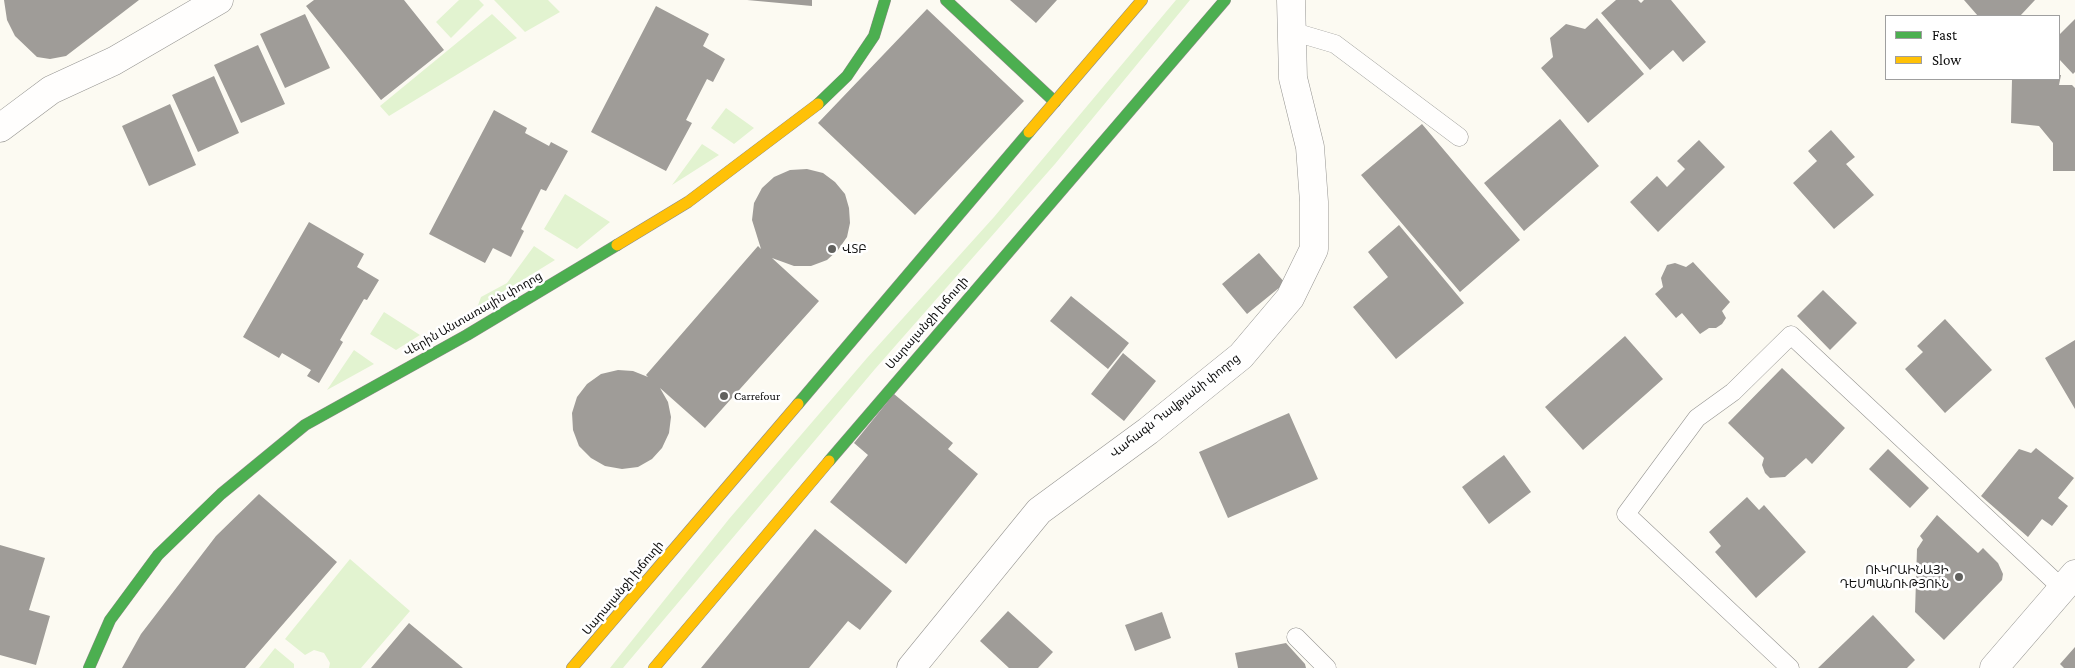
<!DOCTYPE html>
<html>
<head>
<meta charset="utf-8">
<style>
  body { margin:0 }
  #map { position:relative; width:2075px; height:668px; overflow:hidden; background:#fcfaf2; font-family:"Crimson Pro",serif }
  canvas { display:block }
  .legend { position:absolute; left:1885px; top:15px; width:175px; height:65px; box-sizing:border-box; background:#fff; border:1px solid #9f9f9f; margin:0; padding:6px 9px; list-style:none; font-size:15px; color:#0e0e0e }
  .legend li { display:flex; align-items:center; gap:10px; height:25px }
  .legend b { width:25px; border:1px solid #9f9f9f }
</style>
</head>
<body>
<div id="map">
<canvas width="2075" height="668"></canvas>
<ul class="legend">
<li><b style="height:6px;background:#4caf50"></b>Fast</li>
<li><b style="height:6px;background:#ffc107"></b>Slow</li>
</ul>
</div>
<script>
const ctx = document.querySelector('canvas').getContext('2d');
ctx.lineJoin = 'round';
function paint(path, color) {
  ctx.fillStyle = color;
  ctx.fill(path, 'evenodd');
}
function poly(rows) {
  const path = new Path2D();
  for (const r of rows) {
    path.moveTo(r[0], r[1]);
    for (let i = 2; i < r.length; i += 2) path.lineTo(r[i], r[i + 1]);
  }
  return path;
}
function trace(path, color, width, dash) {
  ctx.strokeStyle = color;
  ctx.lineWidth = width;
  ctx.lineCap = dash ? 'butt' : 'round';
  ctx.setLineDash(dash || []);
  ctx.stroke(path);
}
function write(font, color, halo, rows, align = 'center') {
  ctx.font = font + ' "Crimson Pro","Noto Sans Armenian",serif';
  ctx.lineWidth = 5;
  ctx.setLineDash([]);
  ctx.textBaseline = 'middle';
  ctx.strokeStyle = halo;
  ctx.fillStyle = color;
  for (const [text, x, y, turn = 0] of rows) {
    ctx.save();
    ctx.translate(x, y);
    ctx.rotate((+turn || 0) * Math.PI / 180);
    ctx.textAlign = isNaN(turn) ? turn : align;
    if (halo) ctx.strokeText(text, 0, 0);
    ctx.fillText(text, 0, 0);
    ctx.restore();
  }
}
paint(poly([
  [459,0,479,0,484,5,451,38,436,22],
  [494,0,548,0,560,12,525,32],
  [1176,0,1190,0,1055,164,875,369,623,668,610,668,729,519,867,358,994,217],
  [492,14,517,38,389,116,380,106],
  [726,108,754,128,734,144,711,128],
  [702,144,719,155,672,185],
  [565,194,610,222,577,249,544,229],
  [534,246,555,260,477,308,481,297,507,283],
  [384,312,420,335,396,350,370,334],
  [354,350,374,364,327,390],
  [350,559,410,611,361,668,329,668,330,663,324,653,314,650,305,655,285,639],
  [275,648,294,664,294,668,259,668]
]), '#e2f3d0');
paint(poly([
  [4,0,139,0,66,56,50,59,37,57,15,36,7,20],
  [314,0,404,0,444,50,381,100,306,6],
  [747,0,812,0,812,6],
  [1010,0,1057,0,1036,23],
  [1616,0,1638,0,1641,3,1644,0,1671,0,1706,42,1683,62,1673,50,1650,70,1601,13],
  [1964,0,2035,0,2020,16,1978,16],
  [656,6,709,34,703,46,725,59,713,82,707,79,686,120,692,123,666,171,591,132],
  [927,9,1024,101,915,215,818,123],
  [305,14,330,68,285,88,260,34],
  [1597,18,1644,74,1588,123,1541,68,1553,57,1550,38,1566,24,1585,29],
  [2075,19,2075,72,2073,74,2059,59,2059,35],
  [258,45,285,104,241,123,214,65],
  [2059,75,2061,75,2059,85,2072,85,2075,88,2075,171,2053,171,2053,143,2039,126,2011,123,2012,79,2059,79],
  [214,76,239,133,198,152,172,95],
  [170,104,196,165,149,186,122,126],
  [494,110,527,128,525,133,549,146,551,142,568,151,546,191,541,189,521,229,524,231,511,257,493,248,485,263,429,234],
  [1560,119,1599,166,1524,231,1484,183],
  [1422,124,1520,240,1460,292,1361,175],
  [1831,130,1855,157,1846,164,1874,195,1834,229,1793,183,1817,161,1808,151],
  [1699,140,1725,167,1658,232,1630,202,1657,176,1667,187,1685,169,1677,161],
  [807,169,823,173,835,182,845,194,849,208,850,223,847,237,838,250,827,260,811,266,794,266,772,258,819,301,705,428,660,388,668,402,671,417,669,433,662,448,652,459,638,467,622,469,605,466,591,458,579,446,573,430,572,413,577,397,587,384,601,374,618,370,633,371,648,377,646,375,758,246,761,249,752,220,754,203,762,188,774,177,790,170],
  [309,222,364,254,357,267,379,280,367,300,364,299,340,340,343,342,319,383,307,376,311,370,282,353,279,358,243,337],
  [1399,225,1464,303,1396,359,1353,307,1388,277,1368,252],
  [1259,253,1285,283,1247,314,1222,284],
  [1693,262,1730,302,1722,311,1726,318,1722,324,1716,328,1709,328,1700,334,1682,313,1676,318,1655,294,1663,287,1661,278,1667,265,1675,263,1686,267],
  [1823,290,1857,323,1830,350,1797,316],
  [1071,296,1129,343,1108,369,1050,321],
  [1945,319,1992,370,1945,413,1905,369,1923,352,1917,346],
  [1625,336,1663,379,1583,450,1545,407],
  [2075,340,2075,409,2045,358],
  [1123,353,1156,381,1124,421,1091,394],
  [1782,368,1845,428,1812,464,1806,458,1785,477,1770,478,1765,473,1762,465,1764,458,1728,423],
  [894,394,953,443,948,449,978,474,906,564,830,502,868,455,854,443],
  [1289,413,1318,479,1228,518,1199,452],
  [2036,448,2074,478,2058,498,2068,506,2052,526,2042,519,2028,537,1981,496,2019,449,2031,453],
  [1888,449,1929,488,1910,508,1869,469],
  [1504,455,1531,492,1489,524,1462,487],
  [259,494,337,562,245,668,122,668,141,634,216,536],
  [1747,497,1759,510,1764,505,1806,552,1756,598,1715,552,1721,546,1709,532],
  [1937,515,1978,553,1983,548,1998,563,2003,574,2002,580,1944,640,1915,612,1917,549,1923,540,1920,536],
  [815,529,892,591,860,630,848,621,809,668,701,668],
  [0,545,45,558,29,610,50,616,36,665,0,655],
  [1008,611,1053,652,1038,668,1009,668,980,641],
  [1162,612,1171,638,1135,651,1125,625],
  [1873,615,1915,660,1907,668,1818,668],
  [409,623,463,668,371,668],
  [1286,643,1305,664,1306,668,1238,668,1235,653],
  [2075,647,2075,668,2064,668,2060,664]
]), '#9f9c98');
const lane = poly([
  [1291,31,1335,44,1459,137],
  [1296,637,1327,668],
  [1790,668,1626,514,1697,418,1733,392,1791,335,2063,589]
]);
const street = poly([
  [0,128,51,90,114,61,219,0],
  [911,668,1039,511,1148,431,1241,356,1290,298,1314,249,1314,202,1310,147,1293,78,1291,0],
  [1994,668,2075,574]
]);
const fast = poly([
  [946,0,1055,102],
  [818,104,847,76,874,36,885,0],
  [798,404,1029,132],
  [829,461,1225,0],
  [89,668,110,620,158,555,221,494,305,425,467,335,617,245]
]);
const slow = poly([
  [1029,132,1142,0],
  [617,245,688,202,818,104],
  [572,668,798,404],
  [654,668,829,461]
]);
trace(lane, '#959491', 19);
trace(street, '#959491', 29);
trace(fast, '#8c8b87', 12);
trace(slow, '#8c8b87', 12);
trace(lane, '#fffefd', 18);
trace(street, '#fffefd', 28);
trace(fast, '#4caf50', 11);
trace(slow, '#ffc107', 11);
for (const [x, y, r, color] of [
  [832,249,5,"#61615e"],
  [724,396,5,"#61615e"],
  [1959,577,5,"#61615e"]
]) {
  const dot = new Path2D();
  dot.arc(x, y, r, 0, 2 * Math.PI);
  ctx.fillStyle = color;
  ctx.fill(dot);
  trace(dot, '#fff', 2);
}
write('12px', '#0e0e0e', '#fff', [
  ["ՎՏԲ",842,249],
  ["Carrefour",734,396],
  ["ՈՒԿՐԱԻՆԱՅԻ",1949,570,"right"],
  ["ԴԵՍՊԱՆՈՒԹՅՈՒՆ",1949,584,"right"]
], 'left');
write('12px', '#0e0e0e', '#fff', [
  ["Վերին Անտառային փողոց",473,314,-30],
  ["Սարալանջի խճուղի",927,323,-49],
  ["Վահագն Դավթյանի փողոց",1175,406,-38],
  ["Սարալանջի խճուղի",623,588,-50]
]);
</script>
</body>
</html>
